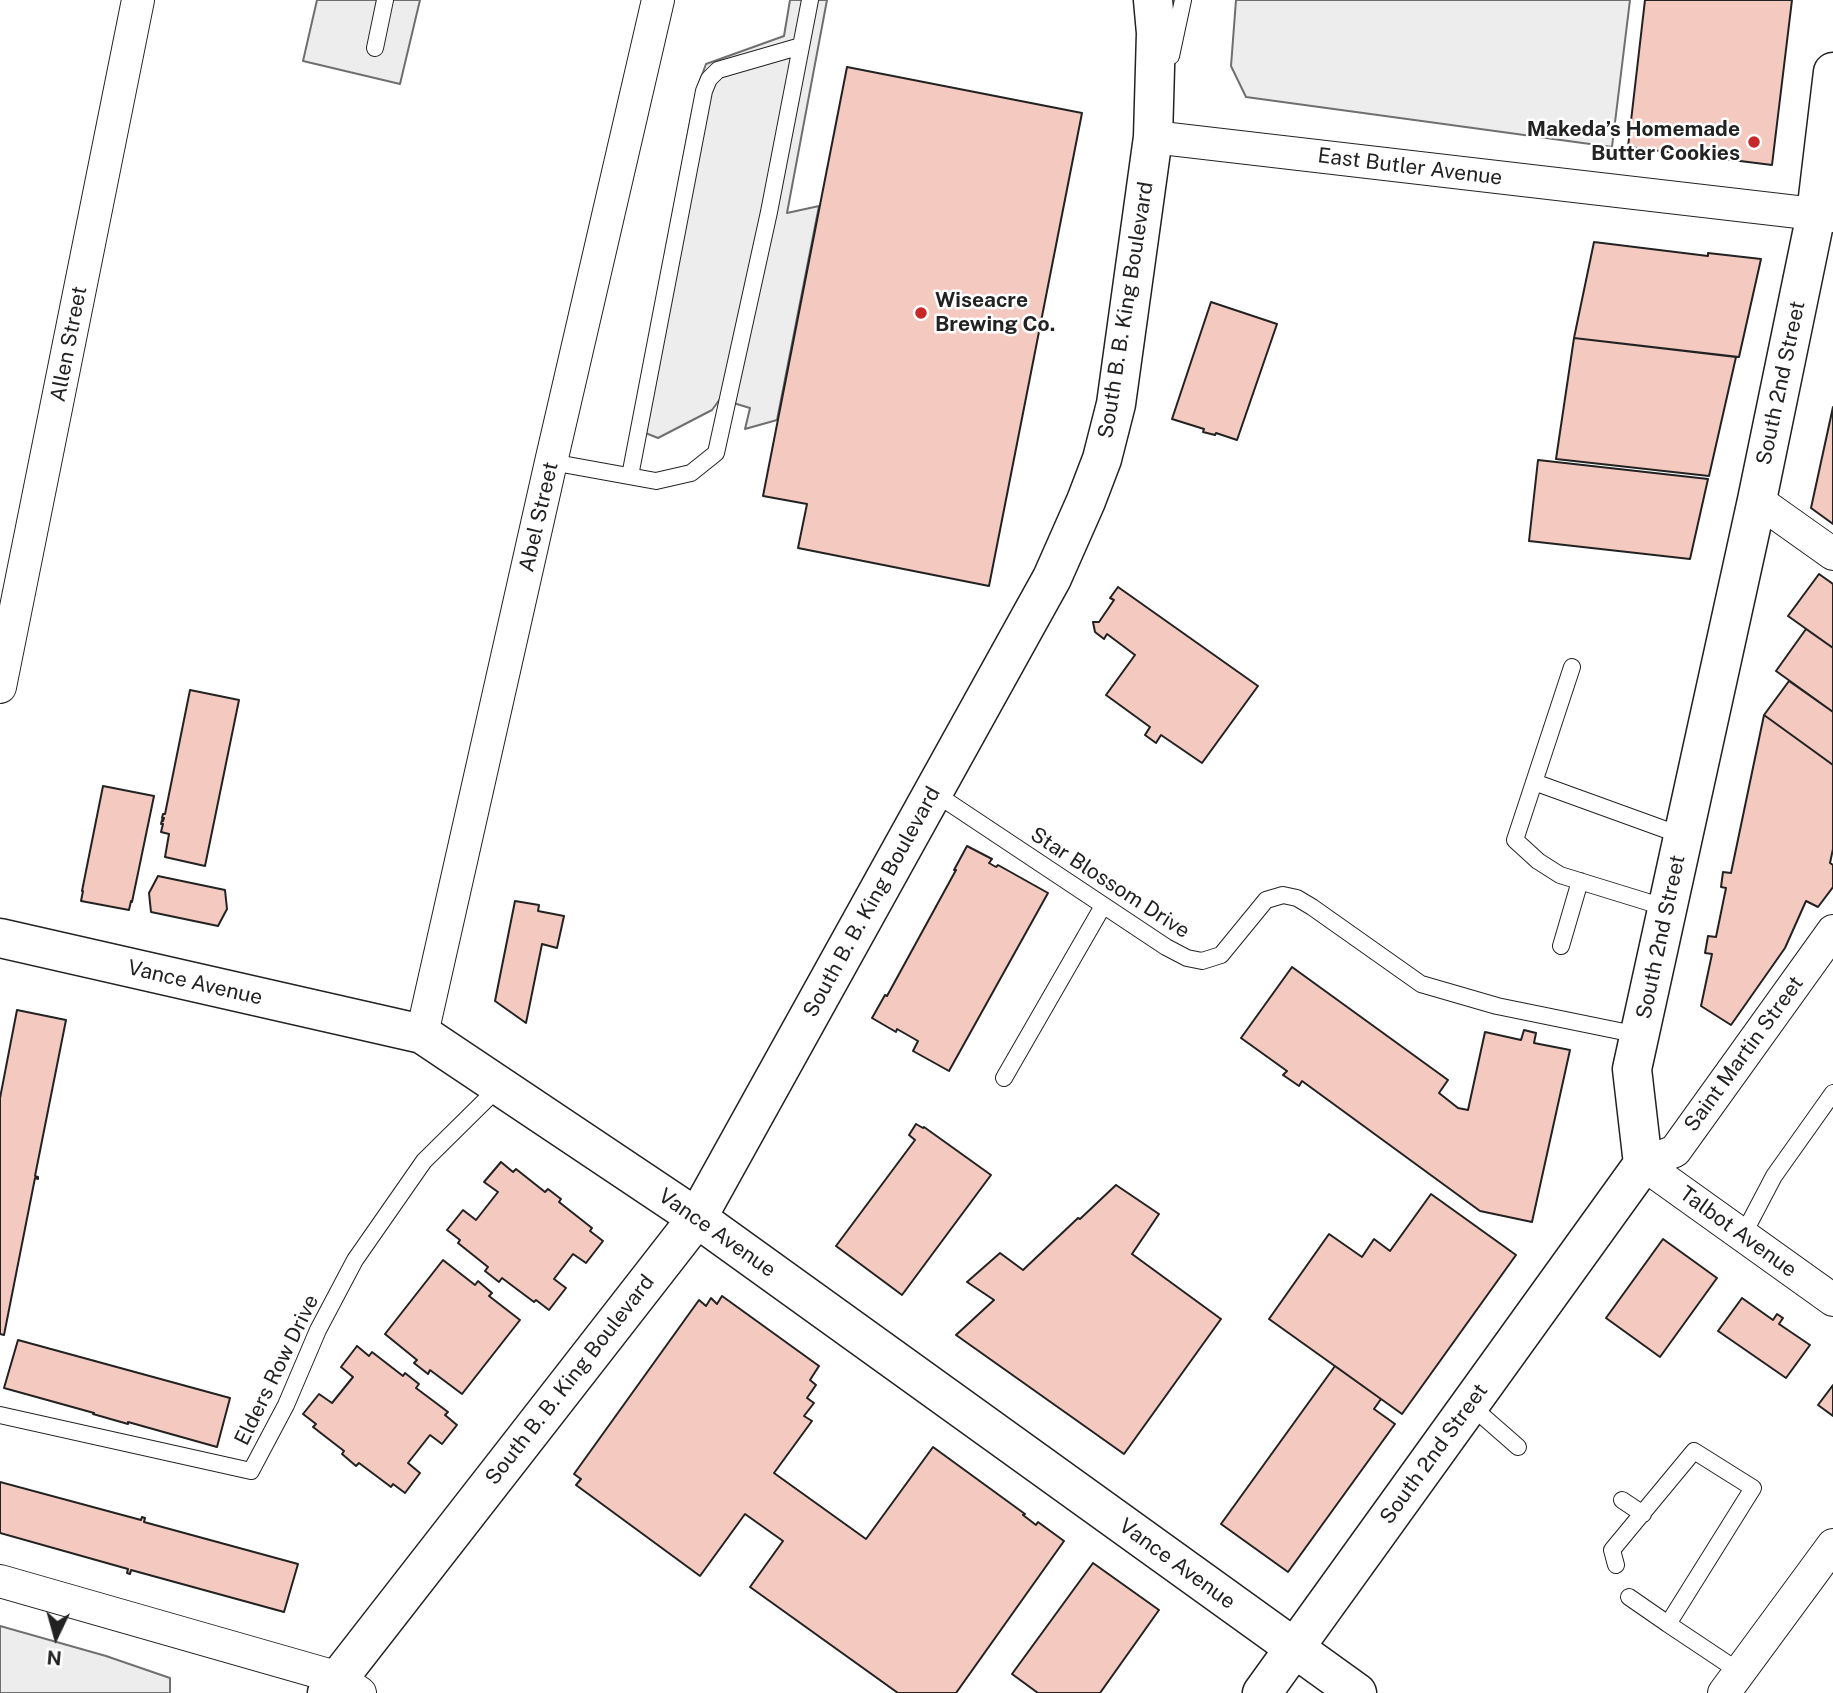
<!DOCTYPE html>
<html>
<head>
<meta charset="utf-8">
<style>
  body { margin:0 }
  #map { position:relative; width:1833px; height:1693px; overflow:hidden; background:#fff; font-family:"Public Sans",sans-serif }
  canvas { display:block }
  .north { position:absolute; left:21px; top:1602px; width:70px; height:70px; -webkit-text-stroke:5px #fff; paint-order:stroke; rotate:185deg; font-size:19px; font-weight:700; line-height:28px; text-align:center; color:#222 }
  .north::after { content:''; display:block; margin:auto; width:24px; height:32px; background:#222; clip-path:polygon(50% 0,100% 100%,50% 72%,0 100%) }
</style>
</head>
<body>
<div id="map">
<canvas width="1833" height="1693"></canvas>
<div class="north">N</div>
</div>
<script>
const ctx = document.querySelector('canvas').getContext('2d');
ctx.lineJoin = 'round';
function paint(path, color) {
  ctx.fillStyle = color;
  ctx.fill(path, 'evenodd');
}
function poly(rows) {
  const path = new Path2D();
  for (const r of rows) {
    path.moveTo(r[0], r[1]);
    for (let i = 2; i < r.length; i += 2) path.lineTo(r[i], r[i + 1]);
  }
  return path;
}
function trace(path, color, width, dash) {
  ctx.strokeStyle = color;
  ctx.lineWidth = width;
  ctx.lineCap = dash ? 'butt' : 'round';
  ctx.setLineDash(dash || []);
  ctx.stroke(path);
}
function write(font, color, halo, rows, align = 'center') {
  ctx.font = font + ' "Public Sans",sans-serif';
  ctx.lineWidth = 5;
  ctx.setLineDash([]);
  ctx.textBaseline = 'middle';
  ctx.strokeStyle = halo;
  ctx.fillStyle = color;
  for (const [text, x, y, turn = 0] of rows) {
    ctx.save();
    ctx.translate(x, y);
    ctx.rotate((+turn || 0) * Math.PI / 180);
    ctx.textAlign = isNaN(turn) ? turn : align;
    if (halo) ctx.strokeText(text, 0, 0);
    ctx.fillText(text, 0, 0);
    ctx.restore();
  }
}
const parking = poly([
  [317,0,420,0,400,84,303,61,317,0],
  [790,0,827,0,787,213,819,206,777,420,745,429,750,408,720,399,712,410,658,438,633,428,691,117,699,83,706,64,784,36,790,0],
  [1236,0,1630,0,1612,147,1246,97,1231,66,1236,0],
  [0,1626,106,1656,170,1678,170,1693,0,1693,0,1626]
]);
paint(parking, '#ededed');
trace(parking, '#6f6f6f', 2);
const building = poly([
  [1645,0,1792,0,1772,165,1628,147,1645,0],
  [847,67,1082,113,989,586,798,548,807,504,763,496,847,67],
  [1594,242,1708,256,1708,253,1761,259,1739,357,1574,338,1594,242],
  [1211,302,1277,324,1237,440,1216,433,1215,435,1203,432,1204,429,1172,419,1211,302],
  [1574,338,1736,357,1709,476,1556,459,1574,338],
  [1833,407,1833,524,1811,508,1833,407],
  [1538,460,1708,479,1690,559,1529,541,1538,460],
  [1819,574,1833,584,1833,648,1788,616,1819,574],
  [1118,587,1258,686,1202,763,1161,735,1156,743,1145,735,1150,727,1106,695,1135,655,1107,634,1104,639,1095,632,1093,622,1099,622,1114,600,1110,598,1118,587],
  [1806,629,1833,648,1833,712,1776,671,1806,629],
  [1789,681,1833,712,1833,765,1764,715,1789,681],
  [190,690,239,700,205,866,165,857,169,834,161,832,163,824,161,824,162,820,163,821,164,818,162,818,163,814,165,814,190,690],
  [1764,715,1833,765,1833,849,1830,863,1833,865,1833,887,1818,907,1806,901,1785,948,1731,1025,1701,1006,1712,954,1705,953,1708,936,1716,937,1726,888,1721,887,1723,872,1731,873,1764,715],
  [103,786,154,796,132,902,131,901,129,910,81,901,83,891,82,891,103,786],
  [967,846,992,859,989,863,996,867,998,865,1048,893,949,1071,913,1051,918,1041,897,1029,896,1032,872,1018,885,995,887,996,956,870,954,870,967,846],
  [158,876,225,890,227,909,218,926,151,912,149,893,158,876],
  [515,901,539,905,538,911,564,916,557,948,542,944,526,1023,495,1001,515,901],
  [1292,967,1448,1080,1439,1093,1458,1108,1468,1110,1485,1032,1521,1040,1524,1030,1536,1033,1534,1043,1570,1050,1532,1222,1480,1211,1302,1081,1299,1086,1283,1075,1287,1071,1241,1038,1292,967],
  [17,1010,66,1020,35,1176,38,1177,38,1179,35,1178,4,1335,0,1334,0,1098,17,1010],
  [916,1124,923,1128,924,1127,991,1175,902,1295,836,1246,915,1140,909,1135,916,1124],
  [501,1162,513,1172,516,1169,545,1192,548,1189,561,1199,559,1202,592,1228,590,1231,603,1241,586,1263,573,1254,554,1279,566,1288,549,1310,536,1300,534,1302,502,1278,499,1282,485,1271,488,1267,458,1243,460,1240,447,1230,463,1210,476,1220,498,1192,484,1182,501,1162],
  [1116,1185,1159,1214,1132,1254,1221,1319,1124,1454,956,1335,994,1300,967,1282,1000,1253,1023,1270,1078,1218,1080,1219,1116,1185],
  [1431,1194,1516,1255,1402,1414,1269,1319,1329,1234,1362,1257,1374,1239,1390,1251,1431,1194],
  [1663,1239,1717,1278,1660,1357,1606,1318,1663,1239],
  [443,1260,475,1285,478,1281,492,1293,489,1296,520,1320,462,1394,430,1370,428,1374,414,1363,417,1360,385,1334,443,1260],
  [722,1296,819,1366,810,1380,816,1385,807,1398,814,1403,804,1416,812,1421,774,1473,866,1539,933,1447,1025,1514,1023,1515,1036,1525,1038,1522,1064,1541,956,1693,898,1693,750,1587,783,1541,745,1514,700,1576,576,1485,581,1479,574,1474,699,1300,706,1306,711,1298,717,1304,722,1296],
  [1742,1298,1773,1320,1777,1314,1783,1318,1779,1324,1810,1345,1786,1378,1718,1331,1742,1298],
  [18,1340,230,1398,217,1447,128,1422,128,1424,93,1414,94,1413,4,1388,18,1340],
  [357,1346,369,1356,372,1352,403,1376,405,1373,419,1384,416,1388,448,1412,445,1415,457,1425,442,1444,430,1435,408,1463,420,1473,405,1493,393,1484,391,1487,359,1463,356,1466,342,1454,344,1451,313,1427,316,1424,303,1414,319,1394,332,1403,353,1377,341,1367,357,1346],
  [1335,1366,1381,1399,1374,1409,1395,1424,1288,1572,1221,1524,1335,1366],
  [1833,1385,1833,1416,1818,1405,1833,1385],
  [0,1482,141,1520,142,1517,145,1518,144,1522,298,1564,284,1612,131,1570,130,1574,127,1573,128,1569,0,1533,0,1482],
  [1093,1563,1159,1610,1100,1693,1038,1693,1012,1674,1093,1563]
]);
paint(building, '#f3c9c0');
trace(building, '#222', 2);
const service = poly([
  [375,48,385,0],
  [1171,56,1183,0],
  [551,462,656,481,691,473,716,453,769,212,810,0],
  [630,476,704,91,709,79,718,70,801,46],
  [1572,667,1515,840,1538,861,1560,875,1667,908],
  [1534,782,1683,836],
  [933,792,1166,947,1187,958,1202,961,1221,955,1266,900,1283,895,1297,898,1312,907,1421,984,1497,1006,1639,1035],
  [1561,946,1580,881],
  [1004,1078,1103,906],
  [1743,1235,1774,1176,1833,1093],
  [1470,1405,1518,1447],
  [0,1415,251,1471,286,1405,318,1330,355,1260,424,1161,500,1086],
  [1622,1500,1643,1514],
  [1616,1565,1612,1550,1694,1451,1753,1488,1668,1624,1740,1672],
  [1629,1597,1668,1624]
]);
const minor = poly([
  [1153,137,1833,216],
  [1757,500,1833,554],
  [0,687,138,0],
  [422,1034,551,462,658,0],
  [1643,1164,1675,1151,1833,931],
  [1643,1164,1833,1300],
  [0,1581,339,1678,360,1693],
  [1724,1693,1833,1545]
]);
const tertiary = poly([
  [0,938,422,1034,697,1218,1357,1693]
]);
const primary = poly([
  [327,1693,697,1218,1052,578,1086,501,1102,459,1116,404,1153,137,1156,33,1153,0],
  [1262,1693,1643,1164,1632,1069,1757,500,1816,214,1833,72]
]);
trace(service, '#222', 18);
trace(minor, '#222', 34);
trace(tertiary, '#222', 41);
trace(primary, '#222', 41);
trace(service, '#fff', 16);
trace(minor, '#fff', 32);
trace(tertiary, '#fff', 38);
trace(primary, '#fff', 38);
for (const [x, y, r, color] of [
  [1754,142,7,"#c62828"],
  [921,313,7,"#c62828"]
]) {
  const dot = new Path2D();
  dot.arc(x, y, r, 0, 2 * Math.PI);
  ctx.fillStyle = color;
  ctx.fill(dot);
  trace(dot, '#fff', 2.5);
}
write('bold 21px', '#222', '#fff', [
  ["Makeda’s Homemade",1740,130],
  ["Butter Cookies",1740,154],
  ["Wiseacre",935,301,"left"],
  ["Brewing Co.",935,325,"left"]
], 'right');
write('21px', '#222', '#fff', [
  ["East Butler Avenue",1410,167,7],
  ["South B. B. King Boulevard",1126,310,-81],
  ["Allen Street",69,344,-79],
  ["South 2nd Street",1781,383,-78],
  ["Abel Street",539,517,-77],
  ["Star Blossom Drive",1110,883,33],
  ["South B. B. King Boulevard",872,902,-61],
  ["South 2nd Street",1661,937,-78],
  ["Vance Avenue",195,983,13],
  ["Saint Martin Street",1744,1054,-54],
  ["Talbot Avenue",1738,1232,36],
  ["Vance Avenue",717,1233,35],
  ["Elders Row Drive",277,1370,-64],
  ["South B. B. King Boulevard",570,1380,-52],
  ["South 2nd Street",1434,1454,-54],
  ["Vance Avenue",1177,1564,36]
]);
</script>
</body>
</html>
